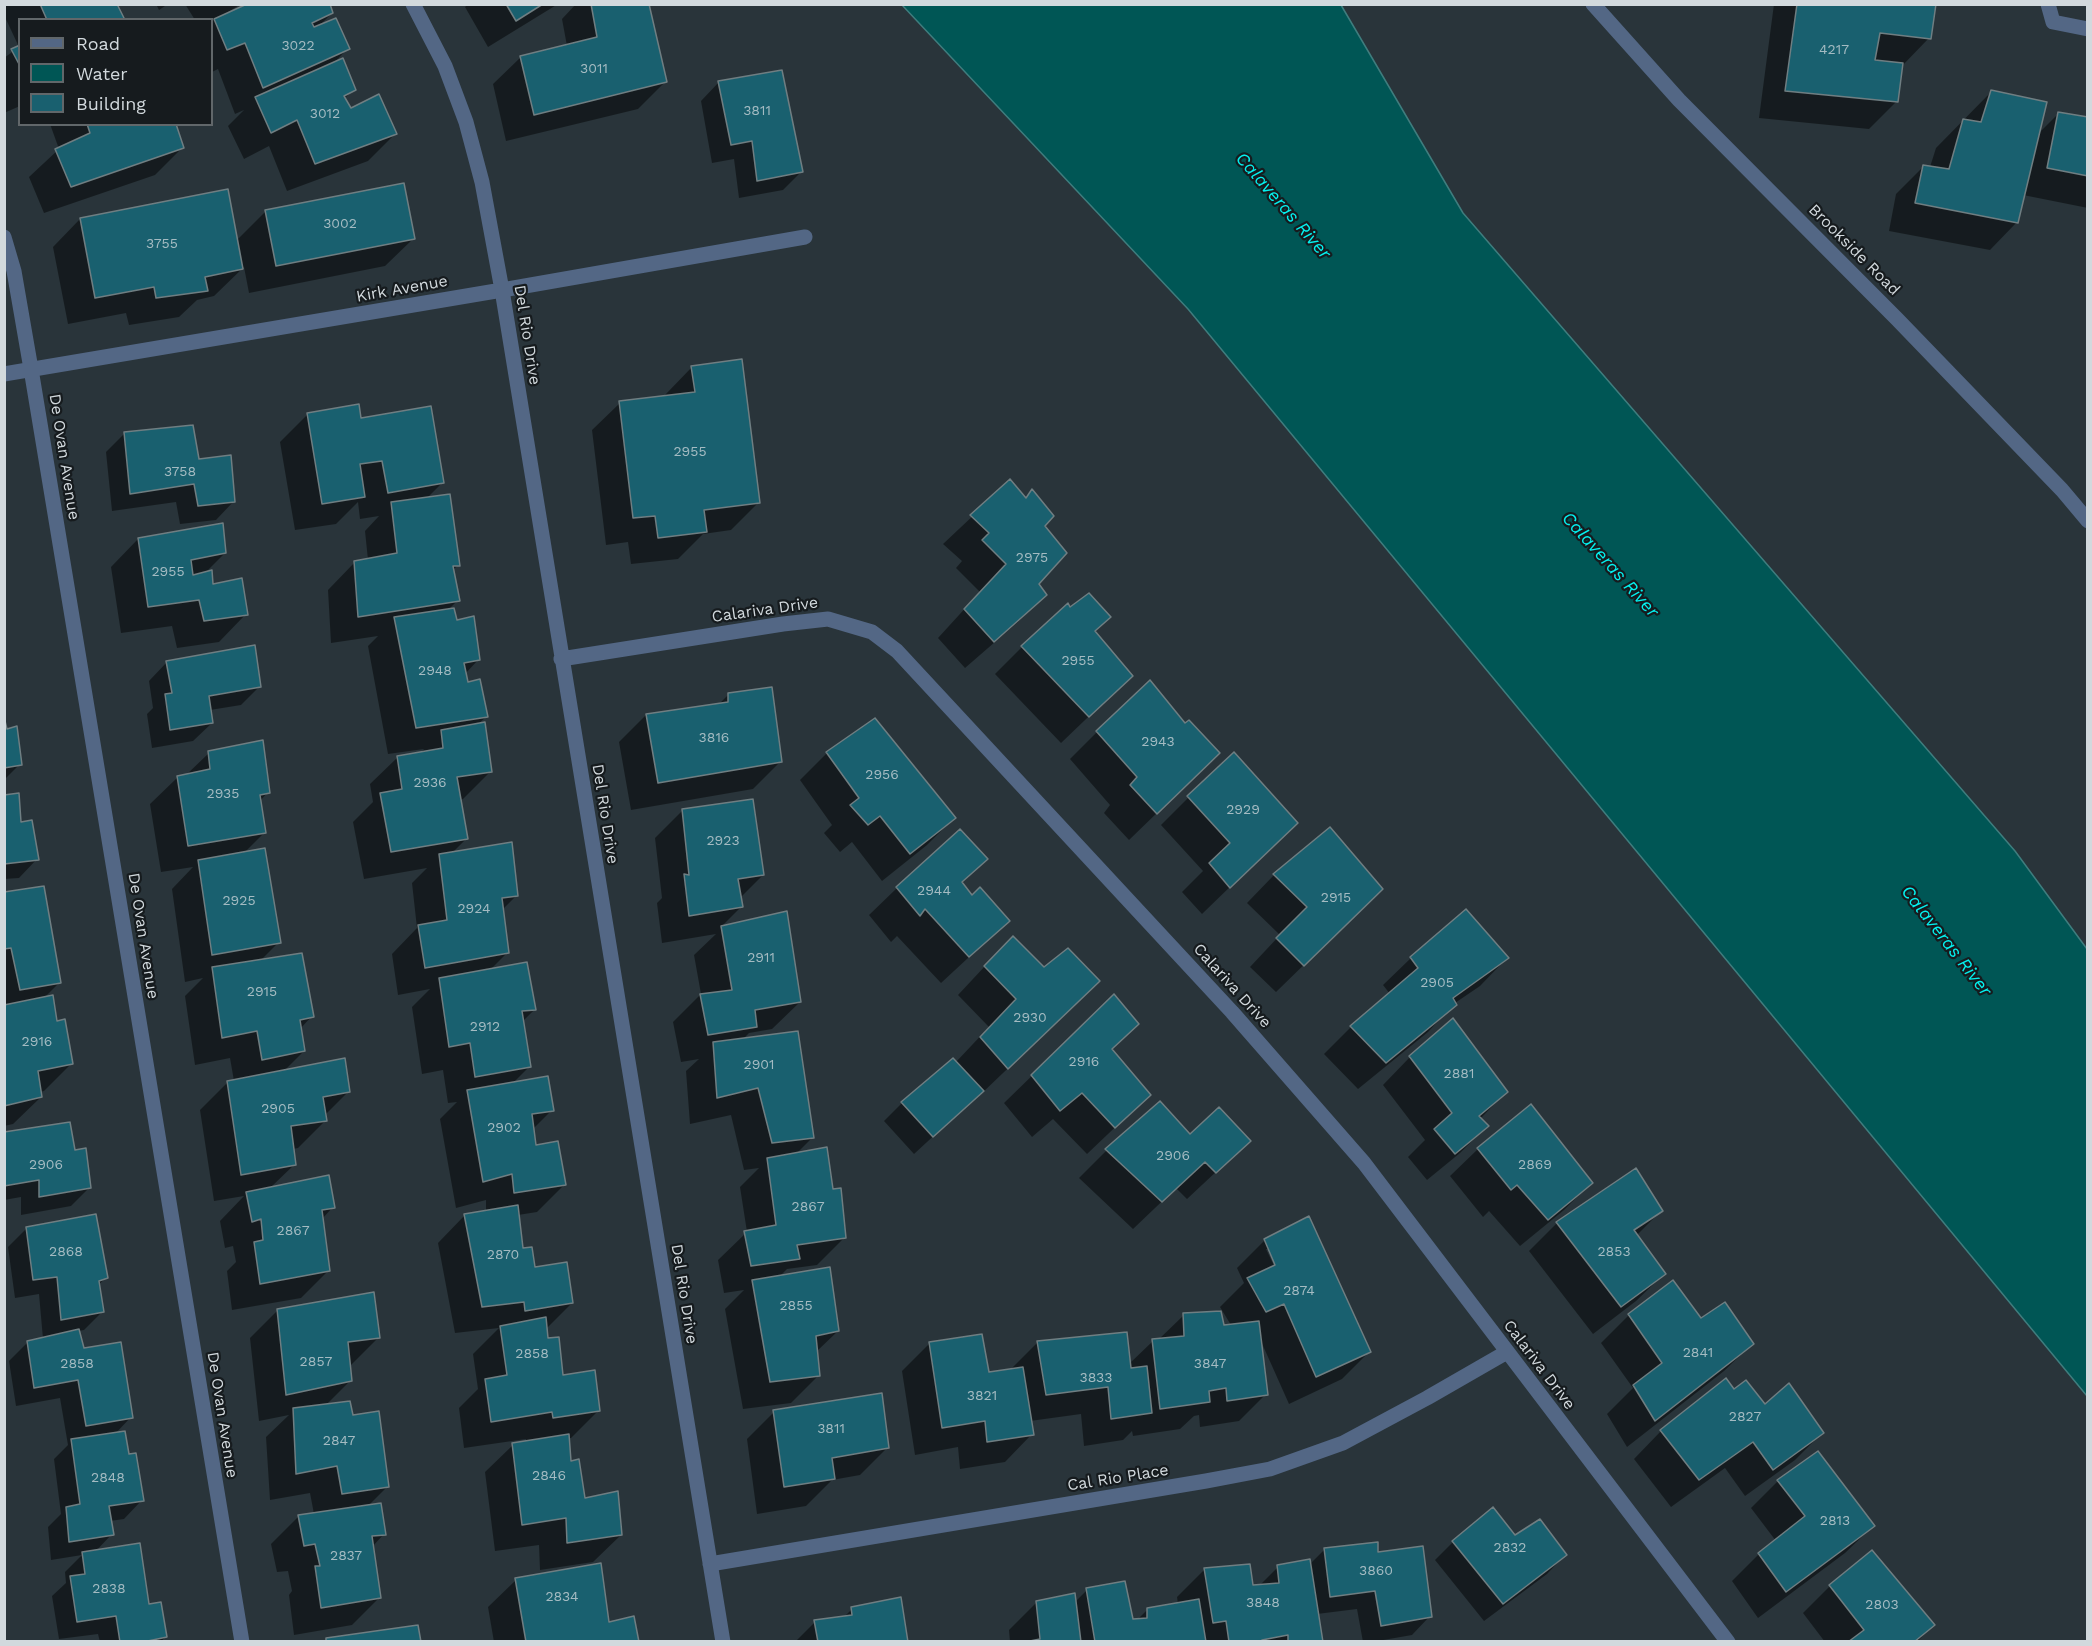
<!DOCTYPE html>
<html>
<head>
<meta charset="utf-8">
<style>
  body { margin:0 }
  #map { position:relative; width:2092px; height:1646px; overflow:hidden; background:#29343a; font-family:"Work Sans",sans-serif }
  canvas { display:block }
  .frame { position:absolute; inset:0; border:6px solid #d2d9dd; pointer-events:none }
  .legend { position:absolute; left:18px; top:18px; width:195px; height:108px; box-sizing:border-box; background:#161b1e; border:2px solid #61676a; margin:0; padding:8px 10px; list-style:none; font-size:18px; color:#d2d9dd }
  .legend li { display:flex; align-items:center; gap:12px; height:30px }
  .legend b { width:30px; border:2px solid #61676a }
</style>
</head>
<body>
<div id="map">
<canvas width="2092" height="1646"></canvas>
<div class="frame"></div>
<ul class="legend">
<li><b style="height:8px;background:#536785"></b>Road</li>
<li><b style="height:16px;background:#005655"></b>Water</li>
<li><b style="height:16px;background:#19606f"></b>Building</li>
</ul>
</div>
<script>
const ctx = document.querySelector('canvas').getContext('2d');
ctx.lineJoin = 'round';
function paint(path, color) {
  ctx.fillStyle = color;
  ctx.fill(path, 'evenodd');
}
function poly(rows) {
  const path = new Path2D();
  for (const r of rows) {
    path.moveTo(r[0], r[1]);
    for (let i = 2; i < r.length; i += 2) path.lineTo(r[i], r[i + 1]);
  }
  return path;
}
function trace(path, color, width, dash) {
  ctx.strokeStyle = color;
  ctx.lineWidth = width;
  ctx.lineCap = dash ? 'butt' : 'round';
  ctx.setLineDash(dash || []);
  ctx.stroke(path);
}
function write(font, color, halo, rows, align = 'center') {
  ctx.font = font + ' "Work Sans",sans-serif';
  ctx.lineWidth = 4.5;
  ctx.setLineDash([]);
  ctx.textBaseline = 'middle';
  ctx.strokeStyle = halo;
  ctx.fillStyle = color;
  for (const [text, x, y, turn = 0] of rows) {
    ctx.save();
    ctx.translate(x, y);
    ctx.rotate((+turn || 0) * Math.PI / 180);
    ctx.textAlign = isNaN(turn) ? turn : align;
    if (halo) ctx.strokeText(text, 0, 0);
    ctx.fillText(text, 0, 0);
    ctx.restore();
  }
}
const water = poly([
  [902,5,1341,5,1463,213,2015,851,2087,949,2087,1396,1188,309,902,5]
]);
paint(water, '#005655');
trace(water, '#3f7d7e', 1.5);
paint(poly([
  [115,4,123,20,20,20,20,106,4,113,4,58,19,47,4,15,5,4],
  [156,4,168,4,159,10],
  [185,4,241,4,228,12,229,14,332,13,317,28,348,48,333,64,354,89,344,99,350,110,395,134,368,161,287,191,269,146,244,159,228,126,244,110,235,114,218,69,212,72,212,20,195,20],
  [468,4,558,4,488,47,465,7],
  [576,4,648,4,666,81,638,109,506,141,493,84,521,57,567,46,562,19],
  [1774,4,1934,4,1929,38,1902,66,1896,102,1869,129,1759,118],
  [719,82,802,171,783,190,739,198,734,159,712,163,701,101],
  [1991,92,2038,134,2058,114,2083,118,2088,114,2088,208,2023,195,2017,222,1990,250,1889,231,1896,194,1924,166,1930,167,1936,148],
  [50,124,174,124,183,147,155,175,44,213,29,177,59,149],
  [266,211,413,239,385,266,249,293,244,267,214,296,197,300,179,317,129,325,126,313,68,324,53,247,80,219,236,241],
  [692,367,758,503,731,530,703,534,678,559,631,564,628,542,606,545,592,430,620,403,665,397,665,395],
  [358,406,360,420,442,483,427,498,458,565,452,571,458,600,448,610,478,660,465,674,466,683,486,717,477,725,491,771,463,799,460,800,466,839,451,854,516,896,502,910,508,952,490,970,534,1010,522,1022,529,1067,512,1084,552,1110,532,1130,535,1147,565,1184,537,1212,518,1215,522,1250,534,1269,572,1303,546,1329,547,1339,562,1377,599,1410,571,1438,567,1438,569,1463,584,1500,621,1535,593,1562,540,1570,539,1545,495,1551,485,1472,513,1445,526,1443,526,1439,464,1448,459,1408,478,1389,473,1354,499,1328,455,1333,438,1243,465,1215,486,1212,486,1200,456,1208,440,1119,457,1102,448,1103,443,1070,422,1074,412,1007,430,989,398,995,392,954,417,928,412,883,427,868,364,879,353,822,373,802,370,784,398,757,420,753,424,749,388,754,368,646,378,636,331,643,328,590,355,562,368,560,365,531,379,516,360,519,358,502,336,524,295,530,280,442,307,415],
  [124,434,197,461,234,501,216,520,180,524,176,502,112,511,106,452],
  [1010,481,1024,499,1032,491,1043,526,1037,584,1045,595,1018,622,965,668,938,638,980,592,956,568,962,561,943,544],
  [138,539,225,553,204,574,211,585,246,614,219,642,177,648,172,626,121,633,111,567],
  [1070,609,1109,617,1094,632,1131,676,1061,743,995,674,1022,647],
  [167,662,260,686,241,705,210,710,212,723,193,741,152,748,147,714,153,708,149,681],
  [729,694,780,762,753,789,631,810,619,742,646,715,718,705],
  [4,725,20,764,4,780],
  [1185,725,1191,780,1129,840,1104,813,1110,805,1070,759,1097,732],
  [209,753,268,792,260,801,265,832,244,853,279,942,260,961,312,1016,300,1029,304,1051,283,1072,348,1092,324,1116,325,1121,298,1148,293,1149,295,1164,270,1188,333,1207,322,1219,328,1271,301,1298,232,1310,227,1271,236,1262,233,1246,225,1248,220,1221,244,1196,214,1201,200,1110,228,1082,234,1081,230,1058,195,1065,185,996,203,978,185,982,172,889,193,867,161,872,150,804,178,777,186,775],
  [827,753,954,818,927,845,882,881,852,842,840,852,824,833,832,825,800,780],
  [4,797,37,859,19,878,4,879],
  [1189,797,1268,850,1202,914,1182,892,1203,871,1161,825],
  [683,810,763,875,740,898,742,906,720,928,786,913,800,1002,772,1029,749,1033,742,1040,813,1137,796,1154,832,1191,845,1237,817,1265,787,1269,779,1277,838,1331,816,1352,818,1376,791,1403,743,1409,725,1309,744,1290,724,1293,718,1260,747,1232,740,1187,759,1168,744,1170,731,1115,690,1124,686,1071,699,1059,681,1062,673,1022,701,994,694,955,716,934,662,943,657,903,662,898,655,838],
  [1330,829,1354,916,1276,992,1250,967,1280,935,1247,903,1274,875],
  [960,831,986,859,961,884,972,897,1008,921,941,983,897,936,891,942,869,915,897,888],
  [4,894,59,983,43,999,56,1022,71,1064,44,1091,40,1092,41,1097,13,1124,4,1126],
  [1411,958,1507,958,1480,986,1455,1003,1428,1032,1358,1089,1324,1054,1351,1027,1390,994,1383,985],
  [986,965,1071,1008,980,1095,979,1094,914,1154,884,1121,902,1103,952,1060,955,1063,989,1027,958,995],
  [1114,996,1137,1024,1111,1050,1149,1095,1087,1154,1053,1119,1032,1137,1004,1103],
  [1410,1057,1506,1092,1480,1119,1487,1126,1460,1153,1427,1180,1408,1157,1425,1140,1383,1085],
  [1531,1106,1591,1183,1564,1210,1520,1246,1489,1211,1483,1217,1450,1176,1478,1149],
  [4,1134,74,1152,90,1187,71,1206,21,1215,21,1197,4,1200],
  [1190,1137,1249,1141,1187,1199,1176,1188,1133,1229,1079,1178,1107,1150],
  [1636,1170,1661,1211,1636,1236,1664,1274,1636,1301,1593,1334,1529,1251,1557,1223],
  [1308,1218,1369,1352,1342,1379,1289,1404,1260,1339,1266,1394,1239,1421,1200,1427,1199,1415,1194,1416,1180,1429,1133,1436,1132,1431,1123,1440,1084,1446,1081,1414,1030,1421,1032,1434,1005,1462,960,1469,958,1447,915,1455,902,1371,929,1344,988,1373,1010,1370,1037,1343,1129,1364,1153,1341,1158,1340,1184,1315,1223,1326,1231,1325,1220,1307,1244,1283,1237,1268,1264,1241],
  [1266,1249,1270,1249,1279,1271,1277,1272],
  [26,1229,106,1278,98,1285,102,1312,84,1330,78,1331,83,1350,131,1417,115,1434,128,1456,142,1500,124,1519,110,1521,112,1534,95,1552,147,1605,165,1637,161,1642,100,1642,98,1634,59,1639,52,1596,66,1583,65,1572,82,1555,51,1560,48,1527,61,1514,54,1459,68,1445,60,1398,16,1406,9,1361,27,1343,43,1339,39,1294,15,1298,8,1247],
  [1673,1282,1701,1320,1752,1344,1724,1371,1627,1447,1607,1414,1633,1388,1601,1343,1629,1315],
  [277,1311,379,1337,351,1365,349,1365,350,1381,325,1406,351,1417,388,1486,368,1506,384,1534,372,1547,380,1597,352,1625,294,1635,289,1595,292,1591,288,1571,277,1572,271,1544,298,1517,314,1514,310,1493,270,1500,266,1437,289,1415,259,1421,250,1338],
  [1726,1380,1734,1391,1822,1433,1795,1460,1745,1496,1725,1468,1671,1507,1634,1459,1661,1431],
  [774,1412,887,1448,860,1475,832,1480,806,1506,757,1514,747,1439],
  [1778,1481,1873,1526,1845,1553,1758,1618,1732,1581,1759,1554,1776,1541,1751,1508],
  [1515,1537,1565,1555,1547,1574,1484,1621,1435,1560,1453,1542],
  [1324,1550,1376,1553,1430,1616,1412,1635,1372,1642,1363,1642,1357,1609,1317,1614,1321,1642,1010,1642,1009,1630,1037,1602,1075,1602,1087,1590,1132,1620,1137,1620,1148,1609,1178,1604,1177,1597,1204,1570,1249,1566,1252,1586,1259,1586,1278,1567,1310,1564],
  [516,1580,608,1623,637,1642,494,1642,488,1607],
  [1830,1586,1933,1625,1917,1642,1825,1642,1803,1613],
  [852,1609,906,1642,795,1642,815,1622,843,1618]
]), '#0007');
const building = poly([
  [40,4,117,4,125,20,47,20,40,4],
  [247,4,330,4,333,13,312,23,314,27,336,18,350,49,263,88,245,43,227,50,214,19,247,4],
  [506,4,543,4,516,21,506,4],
  [591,4,649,4,667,82,534,115,520,56,597,37,591,4],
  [1797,4,1936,4,1931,39,1880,33,1875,60,1903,63,1898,102,1785,91,1797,4],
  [20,45,20,66,11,49,20,45],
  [343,58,356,90,344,96,351,108,379,94,397,134,315,164,297,120,271,133,255,97,343,58],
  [782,70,803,172,757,181,752,141,731,145,718,81,782,70],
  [1991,90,2047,102,2018,223,1915,203,1923,165,1949,169,1963,119,1981,122,1991,90],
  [2058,112,2088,117,2088,176,2047,168,2058,112],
  [87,124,176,124,184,148,71,187,55,149,90,133,87,124],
  [404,183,415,239,276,266,265,210,404,183],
  [228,189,243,269,205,277,208,291,156,298,154,287,95,298,80,218,228,189],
  [742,359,760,503,704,510,707,532,658,538,655,516,633,518,619,401,695,392,691,366,742,359],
  [359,404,361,418,431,406,444,483,388,493,382,461,360,464,365,497,322,504,307,413,359,404],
  [193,425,199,459,231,455,235,502,198,506,194,484,130,494,124,432,193,425],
  [1010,479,1026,498,1032,489,1054,516,1045,526,1067,553,1039,584,1047,595,994,642,964,609,1006,564,982,540,989,533,970,515,1010,479],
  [450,494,460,566,453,566,460,601,358,617,354,561,397,553,391,502,450,494],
  [223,523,226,553,191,560,193,575,212,570,213,584,242,578,248,615,204,621,199,600,148,607,138,538,223,523],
  [1089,593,1111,617,1095,631,1133,676,1089,717,1021,646,1068,603,1070,607,1089,593],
  [454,608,457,620,474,616,480,660,464,663,468,682,480,679,488,717,416,728,394,617,454,608],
  [255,645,261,687,209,696,213,723,170,730,165,694,172,693,166,661,255,645],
  [1150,680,1185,723,1189,720,1220,753,1157,814,1130,785,1137,777,1096,731,1150,680],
  [772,687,782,762,658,783,646,714,728,702,728,693,772,687],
  [4,717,7,729,17,726,22,765,4,768,4,717],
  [875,718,956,818,910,854,880,816,868,825,850,805,859,798,826,752,875,718],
  [485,722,492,772,457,777,468,839,391,852,380,793,402,789,397,756,443,748,441,730,485,722],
  [263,740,270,793,260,795,266,833,188,846,177,776,210,769,208,751,263,740],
  [1234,752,1298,823,1230,888,1209,863,1230,843,1187,796,1234,752],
  [19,793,21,822,32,820,39,860,4,864,4,795,19,793],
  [753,799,764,875,738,879,743,907,689,916,684,874,689,875,682,809,753,799],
  [1330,827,1383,889,1304,966,1276,938,1307,907,1273,874,1330,827],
  [960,829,988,859,962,882,972,895,980,887,1010,921,969,957,925,909,920,916,896,887,960,829],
  [512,842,518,896,502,898,509,953,425,968,418,925,447,920,439,854,512,842],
  [265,848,281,943,212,955,198,860,265,848],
  [44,886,61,983,20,990,11,948,4,949,4,892,44,886],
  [1466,909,1509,958,1453,998,1457,1005,1386,1063,1350,1026,1418,968,1410,957,1466,909],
  [787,911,801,1002,755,1010,757,1027,708,1035,700,994,732,990,721,926,787,911],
  [1013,936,1044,967,1068,948,1100,981,1008,1069,980,1037,1016,999,984,966,1013,936],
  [302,953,314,1017,300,1020,305,1051,262,1060,257,1031,222,1038,212,967,302,953],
  [527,962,536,1010,522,1011,531,1067,475,1077,470,1043,449,1047,439,978,527,962],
  [1114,994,1139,1024,1112,1049,1151,1095,1115,1128,1082,1093,1060,1111,1031,1075,1114,994],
  [53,995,57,1021,65,1019,73,1064,38,1071,42,1097,4,1106,4,1005,53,995],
  [1453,1018,1508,1092,1479,1116,1489,1126,1455,1154,1434,1129,1452,1113,1409,1056,1453,1018],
  [798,1031,814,1138,772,1143,758,1088,717,1098,713,1042,798,1031],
  [345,1058,350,1092,323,1097,327,1121,291,1126,296,1165,241,1175,227,1081,345,1058],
  [953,1058,984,1091,933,1137,901,1102,953,1058],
  [548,1076,554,1111,532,1114,536,1145,558,1141,566,1185,514,1193,512,1174,483,1182,467,1090,548,1076],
  [1160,1101,1190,1134,1219,1107,1251,1141,1216,1173,1205,1162,1162,1202,1105,1149,1160,1101],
  [1531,1104,1593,1183,1548,1220,1517,1185,1511,1190,1477,1148,1531,1104],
  [70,1122,75,1150,86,1148,91,1188,39,1197,39,1180,4,1186,4,1132,70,1122],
  [827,1147,833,1189,841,1188,846,1238,797,1245,800,1259,751,1266,744,1231,776,1225,767,1158,827,1147],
  [1636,1168,1663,1211,1634,1230,1666,1274,1621,1307,1556,1222,1636,1168],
  [329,1175,335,1208,322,1210,330,1271,260,1284,254,1242,263,1240,261,1219,252,1222,246,1192,329,1175],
  [518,1205,523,1248,532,1247,535,1267,567,1262,573,1303,525,1311,524,1302,482,1307,464,1214,518,1205],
  [96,1214,108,1278,99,1281,104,1312,61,1320,57,1277,33,1280,26,1227,96,1214],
  [1309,1216,1371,1352,1316,1377,1284,1304,1266,1312,1247,1278,1275,1265,1264,1239,1309,1216],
  [830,1267,839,1331,816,1336,820,1376,770,1382,752,1280,830,1267],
  [1673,1280,1701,1318,1725,1302,1754,1344,1655,1421,1633,1385,1662,1363,1628,1314,1673,1280],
  [374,1292,380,1338,348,1342,352,1381,286,1395,277,1309,374,1292],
  [1221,1311,1224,1325,1259,1321,1268,1395,1227,1401,1226,1388,1209,1391,1210,1402,1160,1409,1152,1339,1184,1336,1183,1313,1221,1311],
  [546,1317,548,1338,559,1337,563,1375,595,1370,600,1411,553,1418,552,1412,491,1422,485,1379,507,1375,500,1326,546,1317],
  [79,1329,84,1348,121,1342,133,1418,86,1426,78,1380,34,1388,27,1341,79,1329],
  [1127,1332,1131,1368,1147,1366,1152,1413,1111,1419,1108,1387,1046,1395,1037,1341,1127,1332],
  [982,1334,989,1372,1023,1367,1034,1435,987,1442,985,1421,942,1428,929,1342,982,1334],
  [1726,1378,1734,1389,1746,1380,1765,1404,1789,1383,1824,1433,1773,1470,1753,1442,1699,1480,1660,1430,1726,1378],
  [882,1393,889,1448,832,1458,835,1479,784,1487,773,1410,882,1393],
  [350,1401,353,1415,379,1411,389,1487,342,1494,337,1466,296,1474,293,1408,350,1401],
  [125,1431,129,1454,136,1453,144,1501,109,1506,114,1535,69,1542,66,1507,80,1504,71,1439,125,1431],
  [569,1434,571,1461,579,1459,585,1498,618,1491,622,1535,567,1543,566,1518,522,1525,512,1443,569,1434],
  [1818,1451,1875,1526,1786,1592,1758,1553,1805,1516,1777,1480,1818,1451],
  [381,1503,386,1535,372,1536,381,1598,321,1608,315,1566,320,1566,315,1544,304,1546,298,1515,381,1503],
  [1493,1507,1515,1535,1540,1519,1567,1555,1503,1604,1452,1541,1493,1507],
  [1378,1542,1378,1552,1423,1546,1432,1617,1381,1626,1375,1591,1330,1597,1324,1548,1378,1542],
  [140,1543,149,1604,161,1602,167,1637,143,1642,120,1642,116,1616,77,1622,70,1576,85,1574,82,1552,140,1543],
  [1872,1550,1935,1625,1914,1642,1848,1642,1864,1630,1829,1585,1872,1550],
  [1310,1559,1323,1642,1288,1642,1288,1635,1262,1640,1262,1642,1229,1642,1226,1621,1213,1623,1204,1568,1250,1564,1253,1585,1279,1583,1277,1565,1310,1559],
  [601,1563,609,1622,634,1616,639,1642,526,1642,515,1578,601,1563],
  [1125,1581,1133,1619,1147,1618,1147,1608,1199,1599,1206,1642,1095,1642,1086,1588,1125,1581],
  [1075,1593,1081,1642,1025,1642,1040,1639,1036,1601,1075,1593],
  [901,1597,908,1642,818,1642,814,1620,852,1615,851,1607,901,1597],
  [418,1625,421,1642,326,1642,326,1638,418,1625]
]);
paint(building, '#19606f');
trace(building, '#6f7e82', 1.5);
trace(poly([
  [413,4,445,66,466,122,482,182,502,290,723,1642],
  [1593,4,1679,100,1897,319,2062,490,2088,521],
  [2048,4,2053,22,2088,29],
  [4,237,14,271,31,369,242,1642],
  [4,374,502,290,805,237],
  [561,659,783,624,828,619,872,632,897,651,1232,1012,1364,1163,1728,1642],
  [710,1564,1206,1481,1270,1469,1343,1443,1427,1398,1507,1352]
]), '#536785', 15);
write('14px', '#a4bbc2', null, [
  ["3022",298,46],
  ["4217",1834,50],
  ["3011",594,69],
  ["3811",757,111],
  ["3012",325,114],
  ["3002",340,224],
  ["3755",162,244],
  ["2955",690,452],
  ["3758",180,472],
  ["2975",1032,558],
  ["2955",168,572],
  ["2955",1078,661],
  ["2948",435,671],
  ["3816",714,738],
  ["2943",1158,742],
  ["2956",882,775],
  ["2936",430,783],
  ["2935",223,794],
  ["2929",1243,810],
  ["2923",723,841],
  ["2944",934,891],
  ["2915",1336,898],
  ["2925",239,901],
  ["2924",474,909],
  ["2911",761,958],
  ["2905",1437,983],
  ["2915",262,992],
  ["2930",1030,1018],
  ["2912",485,1027],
  ["2916",37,1042],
  ["2916",1084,1062],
  ["2901",759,1065],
  ["2881",1459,1074],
  ["2905",278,1109],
  ["2902",504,1128],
  ["2906",1173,1156],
  ["2906",46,1165],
  ["2869",1535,1165],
  ["2867",808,1207],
  ["2867",293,1231],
  ["2868",66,1252],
  ["2853",1614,1252],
  ["2870",503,1255],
  ["2874",1299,1291],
  ["2855",796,1306],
  ["2841",1698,1353],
  ["2858",532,1354],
  ["2857",316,1362],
  ["2858",77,1364],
  ["3847",1210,1364],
  ["3833",1096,1378],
  ["3821",982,1396],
  ["2827",1745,1417],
  ["3811",831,1429],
  ["2847",339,1441],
  ["2846",549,1476],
  ["2848",108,1478],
  ["2813",1835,1521],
  ["2832",1510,1548],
  ["2837",346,1556],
  ["3860",1376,1571],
  ["2838",109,1589],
  ["2834",562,1597],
  ["3848",1263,1603],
  ["2803",1882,1605]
]);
write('16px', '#d2d9dd', '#161b1e', [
  ["Brookside Road",1854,250,45],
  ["Kirk Avenue",402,289,-10],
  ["Del Rio Drive",527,335,81],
  ["De Ovan Avenue",64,457,81],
  ["Calariva Drive",765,610,-8],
  ["Del Rio Drive",605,814,81],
  ["De Ovan Avenue",143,936,81],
  ["Calariva Drive",1232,986,48],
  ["Del Rio Drive",684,1294,81],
  ["Calariva Drive",1539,1365,53],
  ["De Ovan Avenue",222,1415,81],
  ["Cal Rio Place",1118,1478,-9]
]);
write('italic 18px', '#04f1ef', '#161b1e', [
  ["Calaveras River",1283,206,49],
  ["Calaveras River",1610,565,48],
  ["Calaveras River",1946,941,52]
]);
</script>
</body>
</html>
